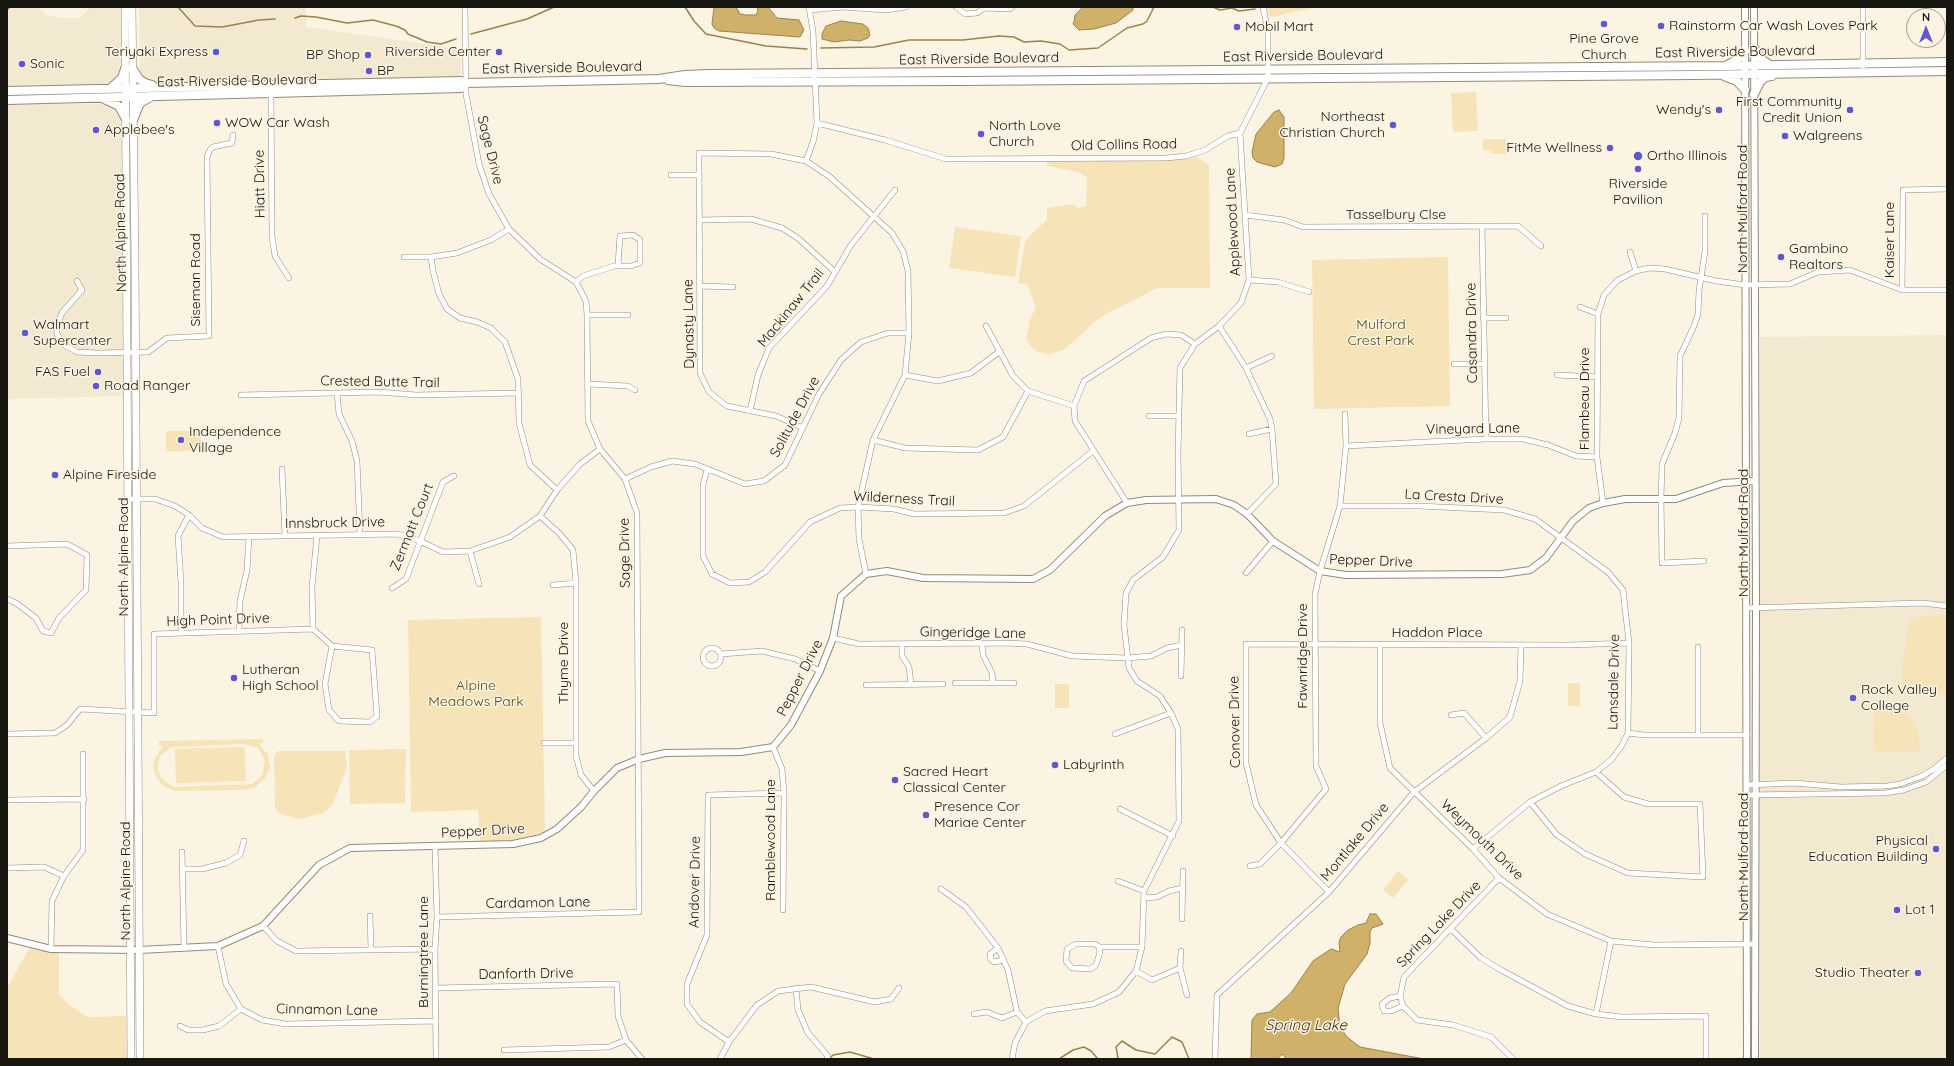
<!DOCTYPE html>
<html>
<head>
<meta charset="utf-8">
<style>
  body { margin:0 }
  #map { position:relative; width:1954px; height:1066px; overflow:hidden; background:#fcf4e3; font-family:Quicksand,sans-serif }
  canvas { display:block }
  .frame { position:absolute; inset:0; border:8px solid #181610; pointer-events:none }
  .north { position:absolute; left:1906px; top:8px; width:40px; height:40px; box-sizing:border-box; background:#fcf4e3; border:1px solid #a19b8f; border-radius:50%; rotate:0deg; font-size:11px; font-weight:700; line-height:16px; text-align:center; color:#181610 }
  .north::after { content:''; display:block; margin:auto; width:14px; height:18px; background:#5f57cf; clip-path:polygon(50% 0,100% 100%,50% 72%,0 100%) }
</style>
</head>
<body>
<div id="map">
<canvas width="1954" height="1066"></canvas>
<div class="frame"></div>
<div class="north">N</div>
</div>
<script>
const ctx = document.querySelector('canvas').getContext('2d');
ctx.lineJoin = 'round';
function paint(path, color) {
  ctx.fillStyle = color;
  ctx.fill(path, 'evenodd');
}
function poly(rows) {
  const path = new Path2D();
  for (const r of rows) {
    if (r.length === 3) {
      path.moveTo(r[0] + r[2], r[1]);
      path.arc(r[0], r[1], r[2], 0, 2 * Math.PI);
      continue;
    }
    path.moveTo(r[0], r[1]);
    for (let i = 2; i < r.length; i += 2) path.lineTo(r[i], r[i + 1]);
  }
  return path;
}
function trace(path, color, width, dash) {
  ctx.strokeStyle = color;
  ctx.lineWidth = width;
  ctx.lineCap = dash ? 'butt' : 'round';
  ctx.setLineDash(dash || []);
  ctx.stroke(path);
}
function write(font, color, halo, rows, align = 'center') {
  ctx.font = font + ' Quicksand,sans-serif';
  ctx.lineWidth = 3;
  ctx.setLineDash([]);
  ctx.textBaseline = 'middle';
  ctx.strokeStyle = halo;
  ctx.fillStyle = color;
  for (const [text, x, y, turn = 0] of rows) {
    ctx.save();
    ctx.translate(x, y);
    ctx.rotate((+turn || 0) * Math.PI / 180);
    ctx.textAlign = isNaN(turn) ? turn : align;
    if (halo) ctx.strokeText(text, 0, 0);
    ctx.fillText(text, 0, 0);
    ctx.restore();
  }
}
paint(poly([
  [7,7,36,7,46,15,59,18,79,18,91,7,122,7,123,70,120,79,109,86,7,89],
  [139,7,306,7,306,27,461,49,461,77,153,83,144,80,140,75],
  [56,102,113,105,123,118,122,238,124,264,125,396,7,399,7,103],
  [1947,335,1947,1059,1760,1059,1760,337]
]), '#f3e9d0');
paint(poly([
  [1267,7,1319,7,1287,13,1273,17,1269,16],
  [1476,92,1478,131,1453,132,1451,93],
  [1483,139,1506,139,1507,154,1491,154,1491,151,1483,150],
  [1196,156,1209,165,1210,288,1157,288,1099,318,1065,349,1048,355,1034,350,1026,339,1030,319,1036,307,1027,284,1018,283,1025,242,1030,235,1047,220,1047,208,1073,204,1078,208,1086,206,1087,178,1079,172,1047,166,1047,160,1158,160,1188,159],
  [955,227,1021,236,1015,277,949,268],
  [1448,257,1450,406,1314,409,1312,260],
  [166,431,201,431,201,451,166,451],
  [1928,615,1947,616,1947,692,1928,695,1908,694,1902,688,1902,667,1910,621],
  [541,617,545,832,514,841,480,842,478,810,411,812,408,620],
  [1568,683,1580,683,1580,706,1568,706],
  [1055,684,1069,684,1069,708,1055,708],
  [1874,706,1895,708,1910,715,1919,734,1920,751,1898,751,1878,753,1873,747],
  [263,739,263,743,259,744,268,755,270,768,264,780,254,788,245,790,175,791,163,786,155,775,153,767,155,758,163,746,159,746,159,741],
  [244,744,258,748,265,760,263,774,252,784,175,787,165,782,159,774,158,767,160,756,171,747],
  [245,747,246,781,176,783,175,749],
  [406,749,405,803,350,804,349,750],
  [278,751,345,751,347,768,332,806,324,812,302,819,283,815,278,812,275,807,274,756],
  [1398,871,1408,880,1393,898,1383,890],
  [31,945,43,951,59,952,59,994,67,1003,87,1017,126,1016,127,1059,7,1059,7,988]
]), '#f6e3b7');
const water = poly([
  [714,7,736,7,740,14,746,15,756,15,758,11,757,7,768,7,777,18,799,20,804,30,800,37,719,31,714,28,712,24,714,7],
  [1083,7,1133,7,1133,10,1116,23,1094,29,1079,30,1073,24,1074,22,1075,15,1083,7],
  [841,21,863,24,868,28,870,35,868,38,860,41,849,40,834,42,822,39,822,34,826,26,841,21],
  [1279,110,1284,117,1284,158,1282,164,1275,167,1257,162,1253,158,1252,152,1256,134,1274,112,1279,110],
  [1370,914,1376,914,1383,924,1372,928,1370,932,1370,943,1367,954,1345,984,1338,1008,1340,1027,1347,1037,1360,1047,1424,1059,1286,1059,1283,1054,1277,1059,1251,1059,1252,1020,1257,1014,1270,1012,1291,993,1313,961,1331,949,1340,952,1339,942,1341,937,1348,930,1358,925,1366,923,1370,914]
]);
paint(water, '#d0b169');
trace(water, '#99824e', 1);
trace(poly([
  [178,7,195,26,222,27,259,20,275,19],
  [685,7,694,21,706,34,766,46,807,49],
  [1213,7,1220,10,1232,8,1239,11,1255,9],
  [7,10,10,7],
  [295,18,301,16,316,17,347,23,373,20,396,26,405,30,408,34,427,42,441,44,456,39],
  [471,34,527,19,554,7],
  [821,48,874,47,909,40,963,40,999,36,1014,37,1024,42,1041,41,1060,44,1069,50,1098,48,1127,28,1143,24,1147,21,1154,7],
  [829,1059,833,1055,850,1052,874,1059],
  [1059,1059,1073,1050,1084,1047,1091,1051,1098,1059],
  [1116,1059,1118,1058,1116,1047,1122,1041,1136,1050,1155,1054,1172,1037,1182,1042,1189,1059]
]), '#99824e', 1.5);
const minor = poly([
  [956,7,965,14,977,13,984,8,1010,9,1012,7],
  [1863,7,1863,66],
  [810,10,843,7,886,10,906,7],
  [271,92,272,237,275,256,289,278],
  [817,123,885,140,946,159,1166,158,1186,156,1205,150,1228,136,1240,133],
  [806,161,813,142,817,123,813,31,809,7],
  [671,175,699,175],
  [1245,215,1284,220,1303,227,1518,226,1541,246],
  [699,220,751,219,782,228,799,239,835,272],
  [1482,227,1486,439],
  [1630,252,1636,271],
  [404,257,431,257,457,253,491,240,509,229],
  [431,257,433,271,439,294,447,309,460,318,477,322,491,328,505,342,518,379,519,423,530,465,557,490],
  [1249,280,1278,282,1309,292],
  [77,281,82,290,62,313,57,325,57,334,63,344,77,352,97,353,148,352,167,338,209,336,207,157,210,150,213,147,232,143,233,135],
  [576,282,583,276,614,266,631,266,640,263,640,240,633,235,620,236,618,265],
  [700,286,733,287],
  [1902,290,1903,190,1947,189],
  [1580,307,1598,314],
  [587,315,628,315],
  [1483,318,1506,318],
  [986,326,1013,376,1028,391,1074,406],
  [1219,326,1246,368,1270,419,1272,429,1276,484,1247,514],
  [1454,364,1484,364],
  [1246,368,1272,356],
  [905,375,938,381,971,373,1000,351],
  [1557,375,1597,377],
  [588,384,628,386,635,390],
  [337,393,339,414,352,441,357,461,360,534],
  [241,395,379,392,416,395,519,393],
  [750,411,758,375,769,348,827,286,851,245,895,190],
  [1149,416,1179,416],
  [803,428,776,416,727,406,709,392,700,373,699,153,771,154,806,161,830,177,892,233,903,251,908,271,909,333,905,375,873,440,858,507,859,539,866,574],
  [1249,434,1272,429],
  [873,440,905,448,978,450,1003,437,1028,391],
  [1346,446,1486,439,1523,439,1548,445,1576,456,1597,457],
  [282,469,285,536],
  [707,469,703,485,703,556,712,574,730,583,749,582,765,572,810,522,840,508,858,507,894,509,914,514,1004,513,1024,506,1093,451],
  [625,479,651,467,672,461,695,464,745,484,764,481,785,465,819,394,841,360,861,342,888,333,909,333],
  [129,499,155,499,175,506,189,515,202,528,223,537,398,534,420,541,443,552,470,551,510,537,540,516],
  [1127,503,1075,421,1074,406,1084,381,1151,338,1166,334,1181,335,1195,344],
  [1603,503,1597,457,1598,314,1604,295,1618,280,1636,271,1649,268,1665,269,1716,281,1746,285,1790,284,1818,272,1850,270,1902,290,1947,290],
  [1340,506,1419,506,1504,510,1535,519,1608,572,1623,590,1629,643,1628,733,1621,747,1611,760,1596,772,1561,786,1530,802,1473,849],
  [7,546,67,544,87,555,86,590,59,618,51,633,43,631,36,618,16,603,7,599],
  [470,551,479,584],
  [1704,561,1662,563,1661,499,1662,464,1675,433,1679,418,1680,356,1694,326,1698,314,1699,291,1705,251,1705,216],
  [1246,573,1273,541],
  [553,585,576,583],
  [392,588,406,579,443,482,454,476],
  [1747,608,1923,603,1947,606],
  [313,629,312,587,317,536],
  [239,630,240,601,247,570,249,537],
  [181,633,181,583,178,536,189,515],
  [833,638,859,644,1004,643,1027,644,1072,656,1127,658,1151,656,1167,648,1182,645],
  [902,644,902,656,909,667,911,684],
  [982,644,983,655,992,673,993,683],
  [1380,645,1380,723,1390,768,1473,849,1499,878,1547,914,1611,941,1654,945,1755,944],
  [332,646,372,650,377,716,370,722,339,721,329,710,325,684,332,646],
  [1698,647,1698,734],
  [712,657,9],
  [721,654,762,651,795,659,820,671],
  [1181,676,1182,630],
  [955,683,1014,683],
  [866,685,943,684],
  [1451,715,1464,713,1486,738],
  [1628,733,1644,735,1747,735],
  [7,734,55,733,67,725,80,709,154,713,154,634,313,629,332,646],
  [1115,734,1171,713],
  [544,743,575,743],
  [773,747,782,769,784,793,783,910],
  [1747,785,1794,783,1841,787,1887,786,1900,784,1922,776,1934,769,1947,758],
  [594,791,581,775,576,756,576,583,573,550,560,534,540,516,557,490,580,464,600,449],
  [1747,795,1885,793,1904,790,1926,782,1947,765],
  [7,800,84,799],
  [1530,802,1557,835,1585,854,1628,873,1703,877,1700,804,1648,804,1624,797,1596,772],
  [1120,809,1173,836],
  [435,846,437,917,435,949,436,1059],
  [182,852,184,948],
  [1250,866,1260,864,1281,843,1326,789,1316,766,1315,594,1320,571,1340,506,1346,446,1345,414],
  [7,868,44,867,64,876],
  [182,869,202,869,226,863,240,855,244,841],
  [1499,878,1404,977,1400,996,1403,1006,1417,1020,1453,1025,1491,1037,1513,1059],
  [1118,881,1144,891],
  [941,889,966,907,998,948,1008,970,1017,1012,1026,1022],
  [1329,892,1281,843,1256,805,1246,763,1246,644,1569,645,1629,643],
  [1144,898,1157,897,1169,891,1182,888],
  [370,916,371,948],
  [437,917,639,912,637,513,625,479,600,449,588,421,587,315,586,301,576,282,540,259,509,229,489,194,479,164,466,94,465,7],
  [1182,919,1183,871],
  [263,926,277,941,296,951,435,949],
  [1451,929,1481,958,1501,970,1568,1006,1596,1014,1622,1017,1706,1016,1706,1059],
  [218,946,226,984,241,1009,262,1020,286,1024,436,1021],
  [1099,947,1100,952,1097,962,1095,966,1090,969,1072,968,1066,961,1067,949,1076,944,1095,944,1099,947,1142,947],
  [998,948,990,954,991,960,994,962,1004,960],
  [51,949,52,901,64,876,83,850,83,754],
  [1181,951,1180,968,1187,995],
  [1136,971,1142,947,1144,891,1179,821,1178,729,1171,713,1160,696,1137,681,1129,668,1124,625,1126,593,1133,580,1163,557,1179,530,1178,455,1180,368,1195,344,1219,326,1241,303,1249,280,1240,133,1268,78,1268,31,1263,7],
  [436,988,617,984,618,1016,626,1040,642,1059],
  [796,988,798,1010,808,1033,827,1055,828,1059],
  [1400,996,1390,998,1382,1004,1384,1011,1391,1011,1403,1006],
  [974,1014,987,1012,1002,1018,1017,1012],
  [1596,1014,1611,941],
  [180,1026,188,1030,203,1030,219,1026,241,1009],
  [729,1042,700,1022,687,1004,687,984,707,935,708,795,784,793],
  [504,1050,609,1047,626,1040],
  [720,1059,729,1042,757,1005,778,991,811,987,875,1002,891,999,899,988],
  [1012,1059,1015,1043,1026,1022,1045,1011,1093,1004,1119,992,1136,971,1152,980,1180,968],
  [1215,1059,1217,995,1329,892,1414,792,1486,738,1510,717,1520,681,1521,645]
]);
const tertiary = poly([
  [1745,7,1747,1059],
  [1754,7,1756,608,1755,1059],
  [7,938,51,949,139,950,218,946,263,926,319,865,350,848,513,844,541,838,557,829,581,807,594,791,617,768,639,759,665,753,741,752,773,747,791,725,820,671,833,638,841,596,866,574,887,571,923,578,1033,579,1050,570,1105,516,1127,503,1146,500,1216,499,1234,505,1247,514,1273,541,1320,571,1346,575,1502,574,1530,570,1546,558,1573,521,1589,508,1603,503,1625,499,1676,499,1723,483,1755,481]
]);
const secondary = poly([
  [125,7,131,1059],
  [132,7,135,264,140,1059]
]);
const primary = poly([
  [1754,48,1761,59,1770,65],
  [1727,65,1737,60,1745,51],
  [132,68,139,79,145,83,152,85],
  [1724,76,1737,81,1745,90],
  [668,80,685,82,960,81,1695,75,1947,71],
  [111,88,122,78,125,69],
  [7,91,461,81,465,83,614,80,659,79,685,75,708,74,1725,66,1947,62],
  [1754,94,1760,82,1765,77,1772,76],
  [104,99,119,106,125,117],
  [7,100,461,88,465,83],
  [133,120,140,103,152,96]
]);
trace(minor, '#928b7b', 6);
trace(tertiary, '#928b7b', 8);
trace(secondary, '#928b7b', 8);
trace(primary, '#928b7b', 10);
trace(minor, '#fff', 5);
trace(tertiary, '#fff', 6);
trace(secondary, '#fff', 7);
trace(primary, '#fff', 8);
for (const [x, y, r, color] of [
  [1604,24,4,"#5f57cf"],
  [1661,26,4,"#5f57cf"],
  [1237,27,4,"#5f57cf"],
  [216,52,4,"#5f57cf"],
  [499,52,4,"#5f57cf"],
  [368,55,4,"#5f57cf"],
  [22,64,4,"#5f57cf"],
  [369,71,4,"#5f57cf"],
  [1719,110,4,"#5f57cf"],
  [1850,110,4,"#5f57cf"],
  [217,123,4,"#5f57cf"],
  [1393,125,4,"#5f57cf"],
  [96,130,4,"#5f57cf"],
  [981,134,4,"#5f57cf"],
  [1785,136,4,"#5f57cf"],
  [1610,148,4,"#5f57cf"],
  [1638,156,5,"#5f57cf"],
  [1638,169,4,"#5f57cf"],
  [1781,257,4,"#5f57cf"],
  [25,333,4,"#5f57cf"],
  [98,372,4,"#5f57cf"],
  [96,386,4,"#5f57cf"],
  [181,440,4,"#5f57cf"],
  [55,475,4,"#5f57cf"],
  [234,678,4,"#5f57cf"],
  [1853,698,4,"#5f57cf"],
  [1055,765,4,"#5f57cf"],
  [895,780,4,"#5f57cf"],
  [926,815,4,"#5f57cf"],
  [1936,849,4,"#5f57cf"],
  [1897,910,4,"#5f57cf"],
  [1918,973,4,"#5f57cf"]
]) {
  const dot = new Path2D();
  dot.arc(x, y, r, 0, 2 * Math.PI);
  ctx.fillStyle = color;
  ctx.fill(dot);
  trace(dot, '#fcf4e3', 1.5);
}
write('14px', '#181610', '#fcf4e3', [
  ["Rainstorm Car Wash Loves Park",1669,26],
  ["Mobil Mart",1245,27],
  ["Pine Grove",1604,39,"center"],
  ["Church",1604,55,"center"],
  ["Teriyaki Express",208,52,"right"],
  ["Riverside Center",491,52,"right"],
  ["BP Shop",360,55,"right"],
  ["Sonic",30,64],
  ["BP",377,71],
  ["First Community",1842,102,"right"],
  ["Credit Union",1842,118,"right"],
  ["Wendy's",1711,110,"right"],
  ["Northeast",1385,117,"right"],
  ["Christian Church",1385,133,"right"],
  ["WOW Car Wash",225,123],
  ["North Love",989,126],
  ["Church",989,142],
  ["Applebee's",104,130],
  ["Walgreens",1793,136],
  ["FitMe Wellness",1602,148,"right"],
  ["Ortho Illinois",1647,156],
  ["Riverside",1638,184,"center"],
  ["Pavilion",1638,200,"center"],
  ["Gambino",1789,249],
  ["Realtors",1789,265],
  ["Walmart",33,325],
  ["Supercenter",33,341],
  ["FAS Fuel",90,372,"right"],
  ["Road Ranger",104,386],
  ["Independence",189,432],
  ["Village",189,448],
  ["Alpine Fireside",63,475],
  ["Lutheran",242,670],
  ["High School",242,686],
  ["Rock Valley",1861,690],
  ["College",1861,706],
  ["Labyrinth",1063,765],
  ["Sacred Heart",903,772],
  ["Classical Center",903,788],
  ["Presence Cor",934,807],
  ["Mariae Center",934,823],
  ["Physical",1928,841,"right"],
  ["Education Building",1928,857,"right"],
  ["Lot 1",1905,910],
  ["Studio Theater",1910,973,"right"]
], 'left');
write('14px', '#181610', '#fcf4e3', [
  ["East Riverside Boulevard",1735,52,-1],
  ["East Riverside Boulevard",1303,56,-1],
  ["East Riverside Boulevard",979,59,-1],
  ["East Riverside Boulevard",562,68,-1],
  ["East Riverside Boulevard",237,81,-1],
  ["Old Collins Road",1124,145,-1],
  ["Sage Drive",490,150,76],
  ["Hiatt Drive",260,184,-91],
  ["North Mulford Road",1743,209,-90],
  ["Tasselbury Clse",1396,215],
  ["Applewood Lane",1233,222,-93],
  ["North Alpine Road",121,233,-91],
  ["Kaiser Lane",1890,240,-90],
  ["Siseman Road",196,280,-90],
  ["Mackinaw Trail",791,308,-51],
  ["Dynasty Lane",689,324,-91],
  ["Casandra Drive",1472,333,-91],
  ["Crested Butte Trail",380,382,1],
  ["Flambeau Drive",1585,399,-90],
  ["Solitude Drive",795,417,-62],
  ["Vineyard Lane",1473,429,-1],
  ["La Cresta Drive",1454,497,3],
  ["Wilderness Trail",904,499,3],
  ["Innsbruck Drive",335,523,-1],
  ["Zermatt Court",412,527,-68],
  ["North Mulford Road",1744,533,-90],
  ["Sage Drive",625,553,-91],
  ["North Alpine Road",124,557,-90],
  ["Pepper Drive",1371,561,2],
  ["High Point Drive",218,620,-2],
  ["Gingeridge Lane",973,633,1],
  ["Haddon Place",1437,633],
  ["Fawnridge Drive",1303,656,-90],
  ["Thyme Drive",564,663,-90],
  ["Pepper Drive",800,678,-63],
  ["Lansdale Drive",1614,682,-89],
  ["Conover Drive",1235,722,-91],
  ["Pepper Drive",483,831,-3],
  ["Ramblewood Lane",771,840,-90],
  ["Weymouth Drive",1482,840,44],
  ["Montlake Drive",1355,842,-50],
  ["North Mulford Road",1744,857,-90],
  ["North Alpine Road",126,881,-90],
  ["Andover Drive",695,882,-89],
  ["Cardamon Lane",538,903,-1],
  ["Spring Lake Drive",1439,924,-46],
  ["Burningtree Lane",424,952,-90],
  ["Danforth Drive",526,974,-1],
  ["Cinnamon Lane",327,1010,1]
]);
write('14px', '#5d4910', '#fcf4e3', [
  ["Mulford",1381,325],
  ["Crest Park",1381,341],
  ["Alpine",476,686],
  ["Meadows Park",476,702]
]);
write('italic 15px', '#423515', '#fcf4e3', [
  ["Spring Lake",1306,1025]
]);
</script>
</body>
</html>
